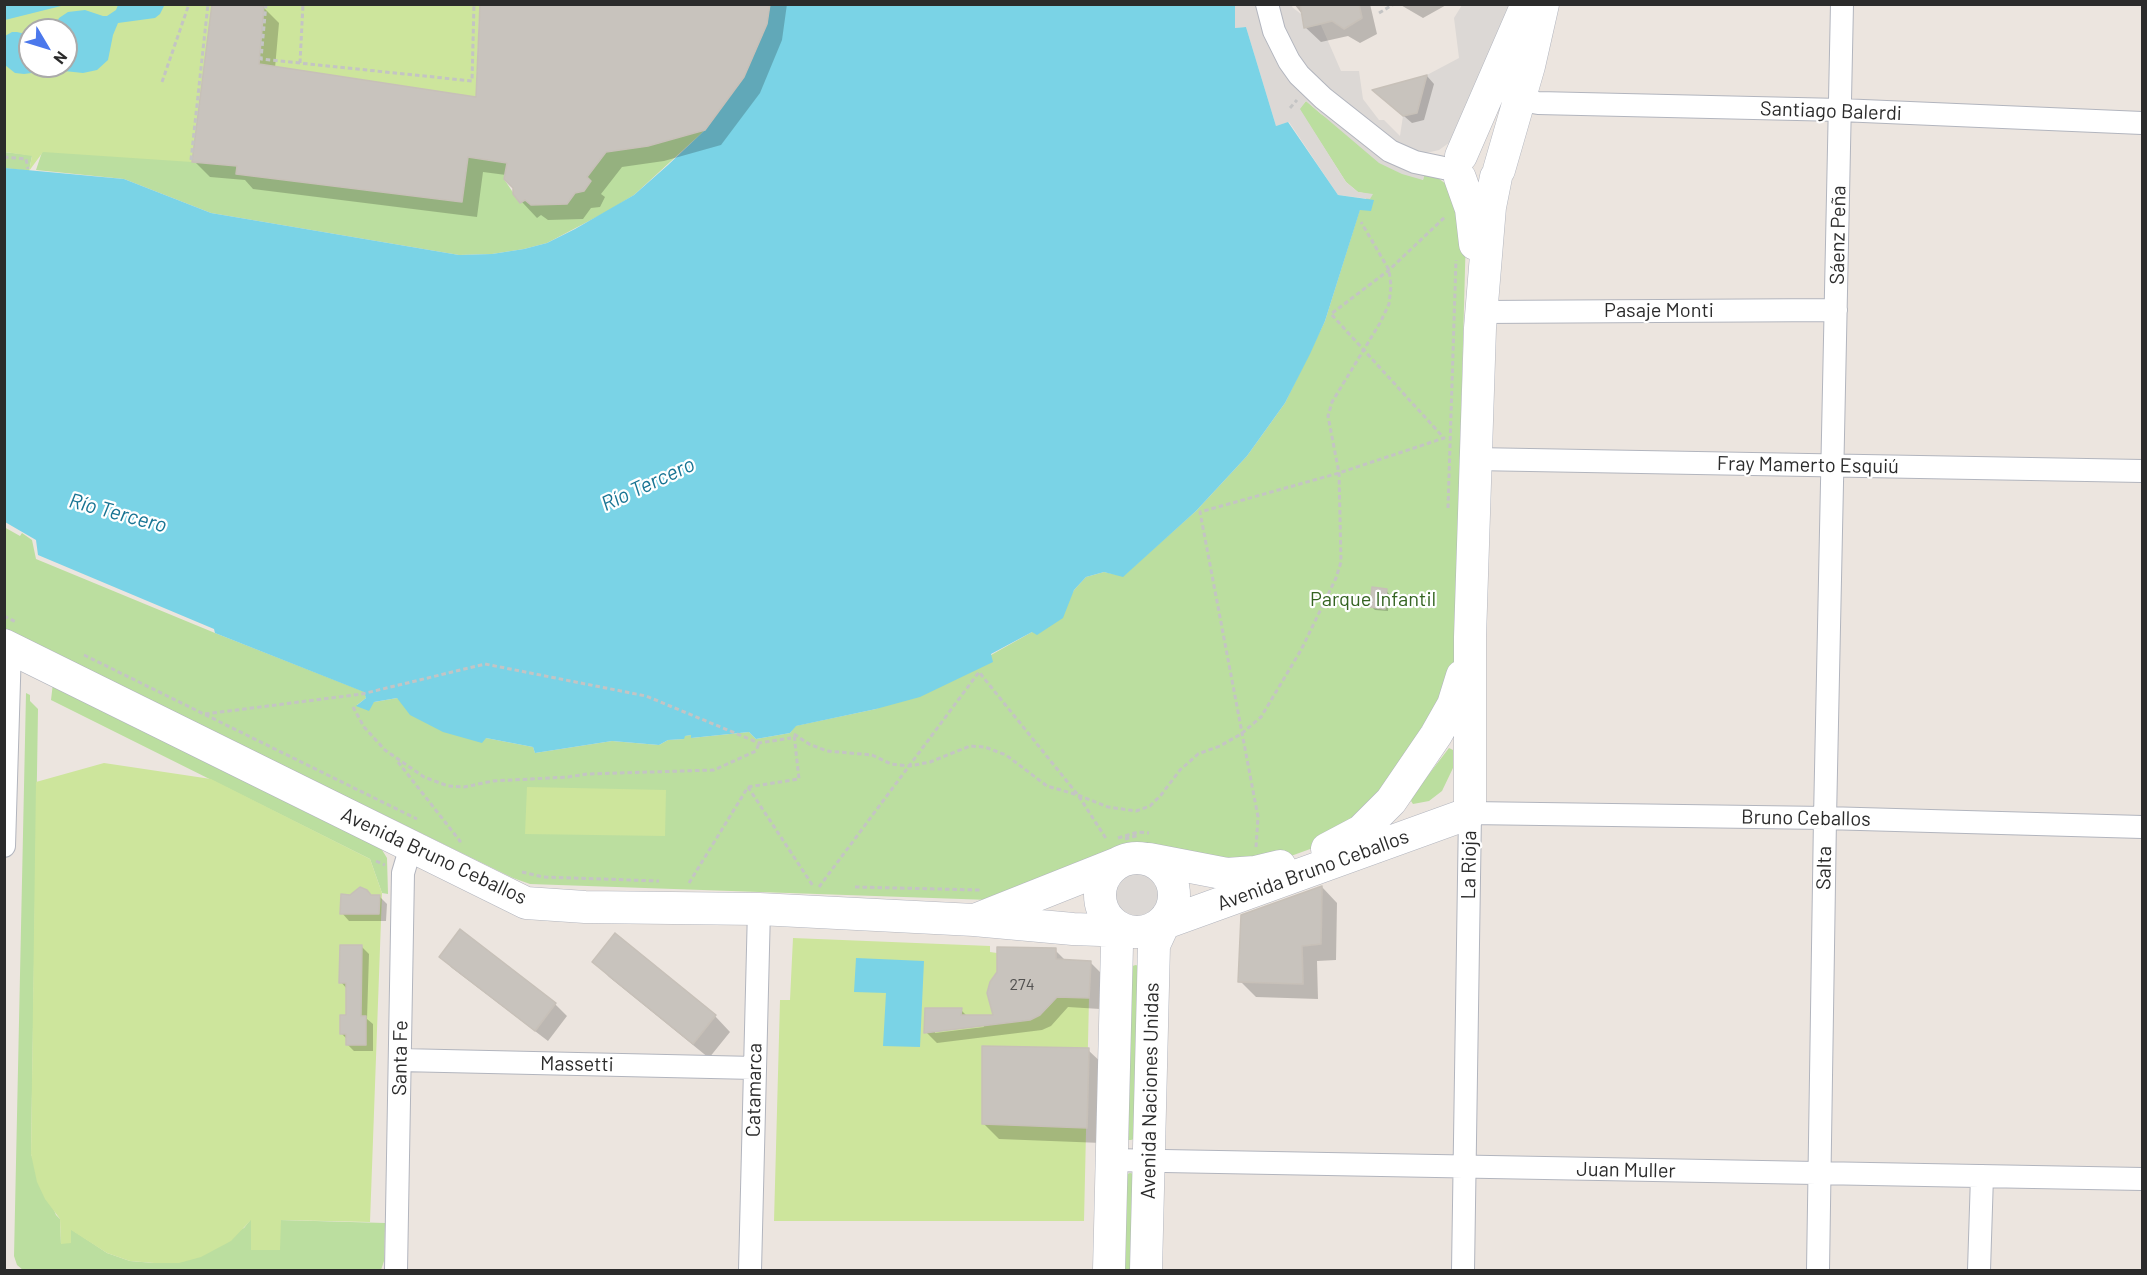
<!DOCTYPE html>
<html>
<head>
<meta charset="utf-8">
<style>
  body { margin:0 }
  #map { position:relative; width:2147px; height:1275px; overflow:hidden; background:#ece5df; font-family:Barlow,sans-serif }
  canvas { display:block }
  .frame { position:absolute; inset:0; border:6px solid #2b2b2b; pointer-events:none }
  .north { position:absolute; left:18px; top:18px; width:60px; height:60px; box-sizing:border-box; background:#fff; border:2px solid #aaa; border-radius:50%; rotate:128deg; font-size:16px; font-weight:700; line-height:24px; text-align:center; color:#2b2b2b }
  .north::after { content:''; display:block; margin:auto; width:21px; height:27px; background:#4b78ec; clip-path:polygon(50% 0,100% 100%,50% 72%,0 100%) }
</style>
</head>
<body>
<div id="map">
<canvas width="2147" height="1275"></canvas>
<div class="frame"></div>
<div class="north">N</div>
</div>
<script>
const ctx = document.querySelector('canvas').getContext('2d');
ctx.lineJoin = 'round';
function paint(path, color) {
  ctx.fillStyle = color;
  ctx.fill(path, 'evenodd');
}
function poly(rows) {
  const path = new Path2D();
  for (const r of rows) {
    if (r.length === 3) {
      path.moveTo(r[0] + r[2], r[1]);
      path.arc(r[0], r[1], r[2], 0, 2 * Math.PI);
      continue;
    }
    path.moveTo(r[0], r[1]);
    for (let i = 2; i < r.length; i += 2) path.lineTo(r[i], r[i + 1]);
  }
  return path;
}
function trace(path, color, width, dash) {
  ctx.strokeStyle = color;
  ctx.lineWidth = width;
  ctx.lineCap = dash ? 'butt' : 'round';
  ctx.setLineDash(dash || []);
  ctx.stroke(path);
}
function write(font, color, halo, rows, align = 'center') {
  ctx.font = font + ' Barlow,sans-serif';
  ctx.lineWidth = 4.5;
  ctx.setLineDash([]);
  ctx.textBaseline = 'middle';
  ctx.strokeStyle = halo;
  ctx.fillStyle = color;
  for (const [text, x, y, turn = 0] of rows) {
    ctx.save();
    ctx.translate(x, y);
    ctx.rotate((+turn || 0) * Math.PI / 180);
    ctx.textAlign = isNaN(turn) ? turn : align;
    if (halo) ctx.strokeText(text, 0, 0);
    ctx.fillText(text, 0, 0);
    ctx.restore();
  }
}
paint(poly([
  [1306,101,1321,114,1423,180,1424,175,1438,178,1454,190,1466,232,1454,679,1440,716,1343,837,1280,860,1237,865,1139,842,1126,844,990,900,530,884,513,878,5,630,4,527,20,536,22,533,32,540,36,559,215,633,365,692,366,698,357,705,397,698,486,738,533,747,535,753,612,741,659,745,668,740,684,739,684,736,691,735,691,738,749,732,756,739,790,733,795,726,876,709,991,655,1032,632,1067,603,1074,590,1086,577,1104,572,1123,576,1196,511,1247,456,1285,403,1325,321,1360,209,1369,194,1358,192,1346,182,1299,109],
  [705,130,634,195,608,211,547,243,524,249,492,254,459,255,211,213,124,179,36,170,42,152,32,156,29,171,5,168,4,152,31,155,14,139,237,166,236,173,462,202,468,157,507,163,504,179,520,203,525,200,531,205,567,204,575,193,584,191,590,181,583,174,598,163,606,152,648,146],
  [53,683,379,845,387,858,388,894,382,893,370,859,51,700],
  [26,693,30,695,30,701,38,709,31,1154,56,1215,60,1219,61,1244,71,1229,107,1253,130,1261,154,1263,244,1228,251,1219,252,1250,280,1250,280,1220,385,1223,384,1261,381,1270,23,1270,17,1265,14,1256],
  [1449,748,1453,750,1453,768,1442,791,1429,801,1413,804,1411,801,1413,795],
  [1136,965,1138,966,1134,1139,1131,1140,1128,1140,1132,966],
  [1130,1173,1135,1174,1136,1270,1121,1270,1127,1174]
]), '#bbde9f');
paint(poly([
  [4,5,525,5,479,17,476,97,462,202,236,174,236,166,192,162,43,152,29,171,32,156,5,152],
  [30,30,66,30,66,66,30,66],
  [104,763,211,779,370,859,382,893,370,1222,281,1220,280,1250,251,1250,251,1220,231,1241,201,1257,179,1263,154,1263,130,1261,107,1253,71,1230,71,1243,61,1244,60,1219,45,1199,37,1182,31,1154,36,782],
  [527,787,666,790,665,836,525,834],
  [793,938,990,946,990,952,997,953,997,972,990,982,1019,1021,1030,1020,1040,1015,1052,1003,1054,997,1089,998,1084,1221,774,1221,780,1000,790,1000]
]), '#cde59c');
paint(poly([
  [1235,5,1258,5,1271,46,1424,175,1423,180,1402,174,1379,163,1306,101,1300,109,1346,182,1358,192,1373,194,1370,199,1338,195,1289,122,1276,126,1246,27,1235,28],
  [1275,5,1293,5,1292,7,1301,14,1304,28,1321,25,1341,71,1359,71,1363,99,1379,120,1384,120,1400,136,1403,116,1417,113,1427,75,1459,58,1454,18,1462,5,1519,5,1453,140,1439,150,1426,153,1408,152,1313,79,1293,53],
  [1137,894,27]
]), '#dcd8d5');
paint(poly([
  [5,4,65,4,65,5,5,20],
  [1235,4,1235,28,1246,27,1276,126,1288,122,1338,195,1374,200,1371,211,1360,210,1325,321,1310,354,1285,403,1247,456,1196,511,1123,577,1104,572,1086,577,1074,590,1063,618,1037,635,1032,632,991,654,993,662,920,697,876,709,796,726,790,733,756,739,749,732,691,738,691,735,685,736,684,739,668,740,659,745,612,741,535,753,533,747,486,738,482,743,443,732,410,715,397,698,374,702,369,711,356,706,366,698,364,692,215,633,214,629,38,555,36,540,5,522,5,168,124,179,211,213,459,255,492,254,524,249,547,243,575,229,634,195,668,165,705,130,744,77,767,24,770,5],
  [118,5,164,6,160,14,155,18,118,23,113,35,108,60,97,70,83,73,55,70,24,74,15,73,5,65,5,36,12,32,17,32,30,35,30,66,66,66,66,30,53,30,59,18,68,12,85,10,103,16,107,16,116,10],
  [856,958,924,961,920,1047,883,1046,886,993,854,992]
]), '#7ad3e6');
paint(poly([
  [213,4,260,4,279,23,275,68,477,99,623,4,787,4,782,40,760,93,721,145,664,161,622,167,601,194,605,197,600,207,591,208,583,219,548,220,541,215,537,218,522,202,506,175,483,172,477,217,253,189,245,180,210,177,194,161],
  [1294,4,1370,4,1377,34,1360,43,1348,36,1321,42,1305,27,1303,15],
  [1399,4,1448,4,1423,18],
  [1427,76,1434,84,1424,120,1412,123,1375,91],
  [1386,590,1389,594,1388,611,1375,610,1372,607],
  [1322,887,1337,903,1336,960,1317,961,1318,999,1256,997,1240,981],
  [372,896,379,896,387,904,386,921,349,921,342,913],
  [460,931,555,1004,567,1016,548,1041,452,968,441,957],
  [362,947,369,954,367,1019,373,1024,373,1051,354,1051,347,1044,347,1039,342,1034,347,1016,347,989,341,982],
  [1055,950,1066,961,1090,962,1101,973,1100,1009,1068,1007,1051,1026,1042,1030,937,1043,926,1032,961,1010,967,1016,995,1017],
  [983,1024,984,1027,935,1033,935,1030],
  [594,961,715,1016,730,1032,709,1058,609,977],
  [1088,1050,1104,1065,1102,1143,999,1139,983,1123]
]), '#0003');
const building = poly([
  [212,4,264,6,259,64,476,97,480,4,770,4,767,24,744,77,705,130,648,146,606,152,587,177,591,181,584,191,575,193,567,204,531,205,525,200,520,203,513,194,513,188,504,179,507,163,468,157,462,202,236,174,237,166,192,162,212,4],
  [1300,4,1359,4,1362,18,1344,29,1332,21,1304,28,1300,4],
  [1427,75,1417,113,1403,116,1372,90,1427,75],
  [1372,587,1387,589,1385,609,1370,607,1372,587],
  [1322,886,1321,944,1302,946,1303,984,1238,982,1241,915,1322,886],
  [360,887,367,890,371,895,380,895,379,914,340,914,341,894,350,895,360,887],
  [460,929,556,1003,535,1031,439,957,460,929],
  [615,933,716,1015,693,1044,592,962,615,933],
  [340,945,362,945,361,1016,366,1016,366,1045,346,1045,346,1034,340,1034,340,1015,346,1015,346,983,339,983,340,945],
  [997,947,1056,948,1056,959,1091,961,1089,998,1057,997,1040,1015,1030,1020,924,1033,925,1008,962,1008,961,1015,993,1015,987,993,990,982,997,972,997,947],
  [982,1046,1089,1048,1087,1128,982,1124,982,1046]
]);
paint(building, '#c8c3bd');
trace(building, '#c7c0b8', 1.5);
const street = poly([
  [1267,4,1274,31,1289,61,1299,75,1323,98,1390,151,1415,162,1458,171],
  [1520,100,1538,103,1840,110,2142,123],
  [1481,312,1836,310],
  [1474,459,2142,471],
  [4,846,10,648],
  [400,1060,755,1068],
  [1110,1160,2142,1179],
  [396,1270,403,873,411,846],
  [750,1270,759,909],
  [1463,1270,1470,813,1825,818,2142,827],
  [1818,1270,1825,818,1842,4],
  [1979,1270,1982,1176]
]);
const secondary = poly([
  [1461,156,1527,4],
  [1499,170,1529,66,1543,4],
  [1460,178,1471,209,1475,244],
  [4,645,526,903,585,907,759,909,974,920,1073,929,1128,931],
  [1327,849,1361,831,1391,801,1436,735,1453,705,1462,676],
  [1137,895,37],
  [1149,859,1227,874,1255,872,1280,866],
  [1108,918,1117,945,1109,1270],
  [977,919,1118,863],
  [1157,926,1470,813,1470,637,1480,328,1490,207,1496,177],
  [1146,1270,1154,945,1168,915]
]);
trace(street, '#b2b5be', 24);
trace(secondary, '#b2b5be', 33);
trace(poly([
  [266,4,261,59,472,81,474,4],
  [1379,13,1394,4],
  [300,63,303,4],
  [162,82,189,4],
  [1290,108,1297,100],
  [4,157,26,159,28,169],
  [191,160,208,4],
  [1448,508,1456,260],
  [4,616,16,622],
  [84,655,417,819],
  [353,707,364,727,385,750,424,777,448,786,464,787,493,781,568,777,587,774,714,770,756,751,759,743],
  [205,714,362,694,485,664,646,696,759,743,791,738],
  [794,734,809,744,827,751,872,755,891,764,910,766,930,762,970,746,985,747,1006,755,1047,786,1078,795,1108,807,1136,811,1150,806,1161,795,1180,770,1198,754,1220,746,1241,734,1261,717,1301,650,1336,578,1341,562,1339,473,1328,416,1332,402,1380,323,1389,304,1391,286,1389,270,1361,222],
  [398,762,460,841,460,844],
  [748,787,813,886],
  [748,787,799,779,794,734],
  [1118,838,1138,832,1149,833],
  [1125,839,1139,835],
  [1256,847,1258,817,1200,512,1339,473,1444,438,1331,314,1389,270,1446,216],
  [376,861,385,865],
  [522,872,543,877,659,881],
  [689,883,748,787],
  [819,887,979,672,1078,795,1107,840],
  [855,887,980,890]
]), '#c4c4c4', 3, [4.5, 3]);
trace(street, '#fff', 22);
trace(secondary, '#fff', 32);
write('16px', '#525150', null, [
  ["274",1022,985]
]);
write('20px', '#2b2b2b', '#fff', [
  ["Santiago Balerdi",1831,111,2],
  ["Sáenz Peña",1838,235,-89],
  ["Pasaje Monti",1659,310],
  ["Fray Mamerto Esquiú",1808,465,1],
  ["Bruno Ceballos",1806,818,1],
  ["Avenida Bruno Ceballos",434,856,25],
  ["La Rioja",1469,865,-89],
  ["Salta",1824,868,-89],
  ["Avenida Bruno Ceballos",1313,870,-20],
  ["Santa Fe",400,1058,-89],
  ["Massetti",577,1064,1],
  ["Catamarca",754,1090,-89],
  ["Avenida Naciones Unidas",1150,1091,-89],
  ["Juan Muller",1626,1170,1]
]);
write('20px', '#346320', '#fff', [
  ["Parque Infantil",1373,599]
]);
write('italic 21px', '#187493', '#fff', [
  ["Río Tercero",648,484,-25],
  ["Río Tercero",118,513,15]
]);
</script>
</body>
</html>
